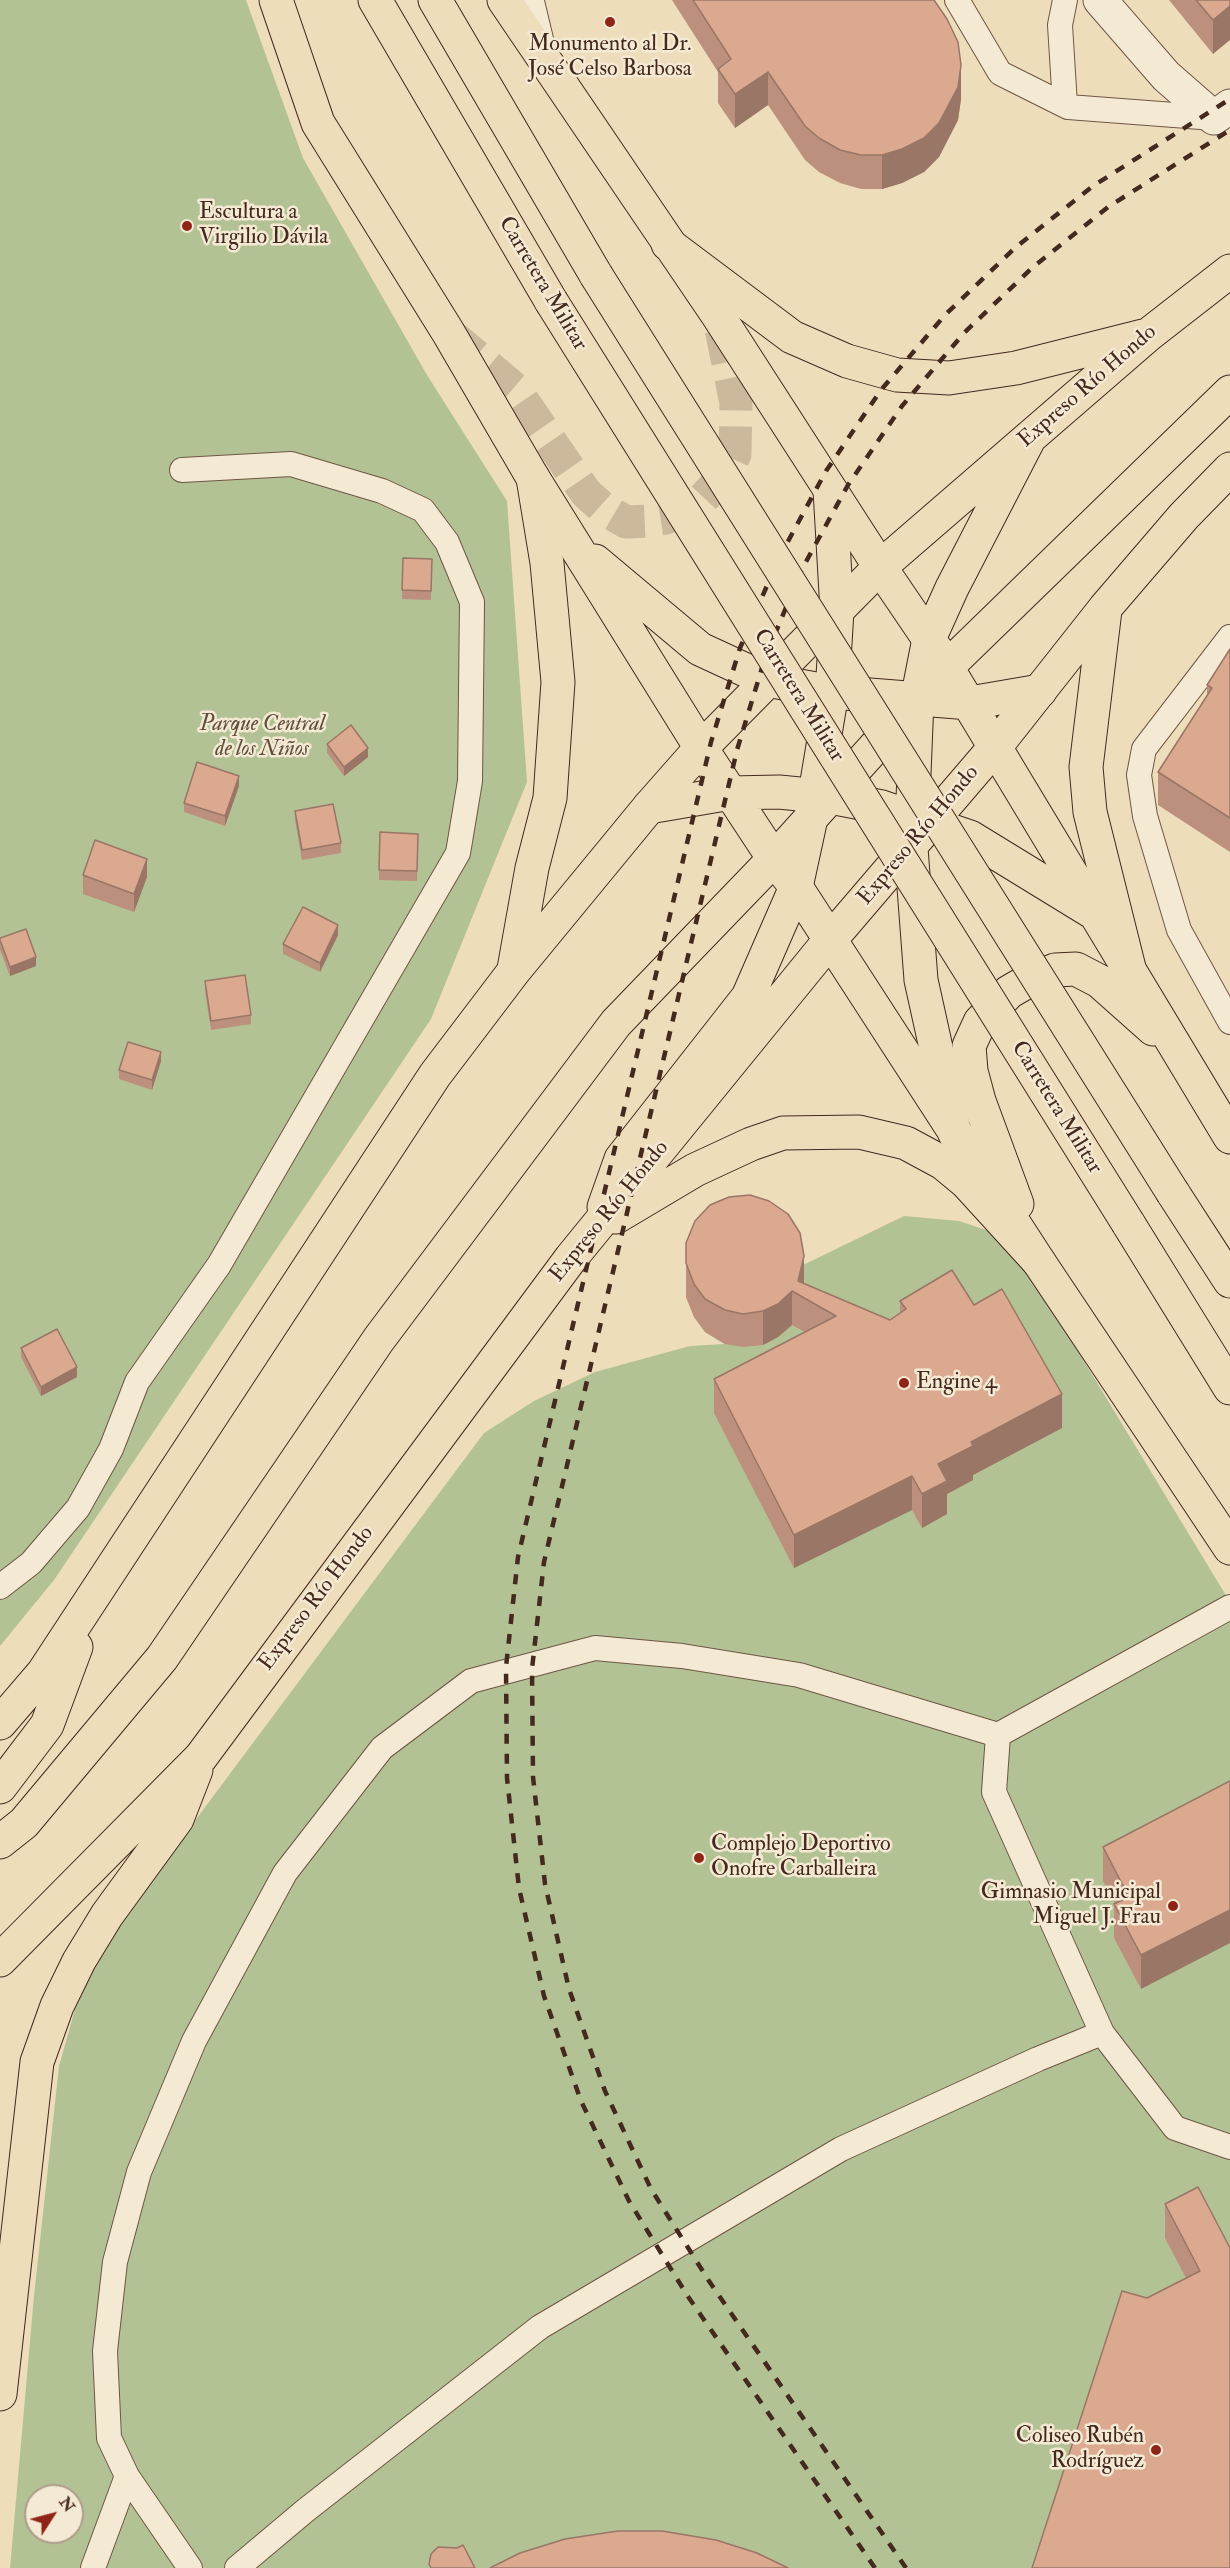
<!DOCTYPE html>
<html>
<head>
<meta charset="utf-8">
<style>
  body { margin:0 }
  #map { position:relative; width:1230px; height:2568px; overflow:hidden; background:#edb; font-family:"IM FELL Double Pica",serif }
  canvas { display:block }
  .north { position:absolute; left:24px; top:2484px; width:60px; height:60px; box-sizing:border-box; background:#f4e9d3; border:2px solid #ae9c8b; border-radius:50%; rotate:54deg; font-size:16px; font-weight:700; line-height:24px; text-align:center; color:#44291e }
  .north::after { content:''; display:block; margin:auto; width:21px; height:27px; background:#8f2418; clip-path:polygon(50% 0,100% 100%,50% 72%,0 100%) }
</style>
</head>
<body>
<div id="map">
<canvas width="1230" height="2568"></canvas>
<div class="north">N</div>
</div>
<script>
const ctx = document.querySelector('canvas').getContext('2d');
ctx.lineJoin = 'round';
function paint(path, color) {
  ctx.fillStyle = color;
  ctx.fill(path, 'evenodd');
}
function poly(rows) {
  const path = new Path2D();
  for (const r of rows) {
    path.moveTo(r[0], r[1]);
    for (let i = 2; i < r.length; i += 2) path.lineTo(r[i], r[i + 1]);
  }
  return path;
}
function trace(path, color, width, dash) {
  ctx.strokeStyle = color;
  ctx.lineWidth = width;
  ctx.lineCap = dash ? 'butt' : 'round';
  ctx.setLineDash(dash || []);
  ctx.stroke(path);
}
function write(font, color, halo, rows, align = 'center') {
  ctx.font = font + ' "IM FELL Double Pica",serif';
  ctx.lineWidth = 5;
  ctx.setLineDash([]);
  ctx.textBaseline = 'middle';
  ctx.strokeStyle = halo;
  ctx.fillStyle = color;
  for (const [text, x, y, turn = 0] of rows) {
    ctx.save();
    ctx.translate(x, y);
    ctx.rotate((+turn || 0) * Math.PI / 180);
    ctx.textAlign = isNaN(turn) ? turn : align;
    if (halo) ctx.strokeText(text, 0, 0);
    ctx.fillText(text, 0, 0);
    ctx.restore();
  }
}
paint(poly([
  [0,0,246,0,303,158,427,375,507,501,527,782,431,1019,54,1580,0,1646],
  [904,1216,959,1221,992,1232,1019,1254,1230,1602,1230,2568,10,2568,34,2296,59,2066,79,1995,112,1932,484,1433,534,1401,595,1372,690,1346,724,1344,705,1332,694,1317,686,1297,686,1277,801,1266],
  [36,2496,72,2496,72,2532,36,2532]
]), '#b3c294');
trace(poly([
  [451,335,514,388,586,493,604,509,626,522,648,521,666,518,698,504,726,474,735,454,736,403,719,319]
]), '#ccb99c', 33, [33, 16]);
const service = poly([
  [957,0,1000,73,1068,107,1214,118],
  [1065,105,1060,25,1065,0],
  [1230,637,1144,749,1139,775,1145,816,1179,930,1230,1022],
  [0,1587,31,1563,78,1508,111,1449,137,1382,219,1265,458,853,470,781,472,602,447,542,423,510,382,491,291,464,182,470],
  [998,1735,994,1792,1102,2033,1175,2128,1230,2147],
  [127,2476,190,2568],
  [93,2568,127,2476,109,2438,105,2351,115,2262,139,2172,194,2041,285,1873,382,1748,471,1681,595,1648,682,1656,799,1675,998,1735,1230,1607],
  [237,2568,306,2510,540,2327,841,2149,1038,2059,1102,2033]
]);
const minor = poly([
  [527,0,539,50],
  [1100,0,1166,76,1214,118,1230,106]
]);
const primary = poly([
  [276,0,318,123,448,332,533,478,701,748,774,859,796,887,1039,1262,1230,1548],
  [375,0,551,301],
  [435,0,596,275],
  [504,0,719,317,880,567,937,651,1230,1137],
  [595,561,700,649,767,680,832,692,970,703,1040,691],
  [649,807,731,793,779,792,830,797,882,807,970,837,1094,913],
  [1173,1193,1230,1281],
  [1017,1204,979,1101,971,1071,969,1046,980,1022,1009,992,1028,981,1055,970,1076,969,1099,981,1153,1029],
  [1128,1223,1230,1388]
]);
const trunk = poly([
  [668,244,792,337,847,361,897,375,949,378,1016,368,1143,336],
  [1105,610,1086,767,1090,812,1129,968],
  [701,748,880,567,1148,335,1230,271],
  [774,859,947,667,1230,392],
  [830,940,996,746,1105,608,1184,516,1230,469],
  [955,1134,921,980,911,848,917,700,929,639,952,588,1030,437]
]);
const motorway = poly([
  [514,969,532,868,550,798,558,682,547,563,533,478],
  [604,1207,621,1159,748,997,796,887,811,818,832,692,837,611,830,490],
  [616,1217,695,1170,751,1144,783,1133,859,1132,906,1143,943,1163,966,1182,1039,1262],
  [0,1723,43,1673,435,1075,514,971,649,807,701,748],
  [0,1787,47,1725,76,1647],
  [0,1842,24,1823,162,1658,379,1339,616,1023,774,859],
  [0,1960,201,1757,571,1258,830,940],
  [0,2394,37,2062,57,2006,79,1961,107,1915,177,1819,196,1770]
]);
trace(service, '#6e5645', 26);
trace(minor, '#6e5645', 35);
trace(primary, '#44291e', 35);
trace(trunk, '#44291e', 35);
trace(motorway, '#44291e', 35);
trace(service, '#f4e9d3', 24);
trace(minor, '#f4e9d3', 33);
trace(primary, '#edb', 33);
trace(trunk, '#edb', 33);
trace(motorway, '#edb', 33);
trace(poly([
  [875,2568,687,2295,629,2201,581,2101,544,1996,519,1888,507,1778,506,1667,518,1557,711,742,740,648,779,558,826,471,881,390,945,315,1016,247,1093,186,1230,99],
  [906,2568,709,2281,651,2189,605,2091,569,1989,545,1884,533,1777,532,1669,544,1562,737,750,765,658,802,569,848,485,902,406,964,333,1033,267,1108,207,1230,130]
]), '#44291e', 4.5, [10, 10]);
const primaryBridge = poly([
  [596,275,1173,1193],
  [551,301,1128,1223]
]);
trace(primaryBridge, '#44291e', 35, []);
trace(primaryBridge, '#edb', 33);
paint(poly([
  [672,0,934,0,961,99,958,120,939,157,924,172,902,183,882,189,861,189,840,183,819,172,805,160,768,105,735,128,718,103,718,72],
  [1169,0,1230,0,1213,54],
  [403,558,432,559,431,600,402,599],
  [1230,649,1230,852,1158,805,1158,772,1207,695,1207,685],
  [327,744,368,757,344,776,327,753],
  [239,786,225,826,184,812,184,803],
  [295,811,341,843,341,853,302,860,295,820],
  [380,832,418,834,417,881,379,880],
  [83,875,147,877,134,912,83,894],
  [338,935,320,972,283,954,283,944],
  [0,938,36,966,10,976,0,950],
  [205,981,251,1015,251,1024,211,1030,205,991],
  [161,1061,152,1090,119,1079,119,1070],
  [686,1243,804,1284,890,1320,900,1313,900,1301,974,1305,1062,1428,973,1475,973,1480,947,1494,947,1514,922,1528,912,1510,794,1568,714,1413,714,1379,805,1332,792,1325,778,1337,763,1345,743,1347,725,1344,705,1332,694,1317,686,1297],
  [21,1348,77,1377,41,1396,21,1357],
  [1230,1781,1141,1989,1114,1938,1114,1904,1115,1904,1103,1881,1103,1847],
  [1165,2204,1230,2248,1230,2568,1147,2298,1186,2278,1165,2238]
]), '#bc907c');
paint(poly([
  [1230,6,1230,40,1213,54,1213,20],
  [961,65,961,99,958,120,939,157,924,172,902,183,882,189,882,155],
  [768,72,768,105,735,128,735,94],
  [368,748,368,757,344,776,344,767],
  [239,776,239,786,225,826,225,816],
  [147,859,147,877,134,912,134,894],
  [338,925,338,935,320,972,320,963],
  [36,957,36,966,10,976,10,967],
  [161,1052,161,1061,152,1090,152,1080],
  [804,1256,804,1290,798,1281],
  [792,1291,792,1325,778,1337,763,1345,763,1311],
  [77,1367,77,1377,41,1396,41,1387],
  [1062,1394,1062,1428,973,1475,973,1480,947,1494,947,1514,922,1528,922,1494,938,1464,971,1442],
  [912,1476,912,1510,794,1568,794,1535],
  [1230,1910,1230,1943,1141,1989,1141,1955]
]), '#997665');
const building = poly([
  [693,0,934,0,947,19,958,42,961,65,958,87,939,123,924,138,902,149,882,155,861,155,840,150,819,138,805,126,768,72,735,94,718,69,731,59,693,0],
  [1196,0,1230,0,1230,6,1213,20,1196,0],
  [403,558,432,559,431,591,402,590,403,558],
  [1230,649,1230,818,1158,772,1212,688,1207,685,1230,649],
  [351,725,368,748,344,767,327,744,351,725],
  [197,762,239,776,225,816,184,803,197,762],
  [333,804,341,843,302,850,295,811,333,804],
  [380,832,418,834,417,871,379,870,380,832],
  [95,840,147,859,134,894,83,875,95,840],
  [303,907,338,925,320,963,283,944,303,907],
  [26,929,36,957,10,967,0,940,0,938,26,929],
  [245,975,251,1015,211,1021,205,981,245,975],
  [128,1042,161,1052,152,1080,119,1070,128,1042],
  [750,1195,769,1201,788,1214,800,1233,804,1256,798,1281,890,1320,906,1309,900,1301,952,1270,974,1305,1002,1289,1062,1394,971,1442,973,1446,938,1464,947,1481,922,1494,912,1476,794,1535,714,1379,836,1316,792,1291,778,1304,763,1311,743,1314,725,1310,705,1299,694,1284,686,1263,686,1243,695,1221,710,1205,729,1197,750,1195],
  [57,1329,77,1367,41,1387,21,1348,57,1329],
  [1230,1781,1230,1910,1141,1955,1114,1904,1129,1897,1103,1847,1230,1781],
  [1198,2187,1230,2248,1230,2568,1032,2568,1122,2291,1147,2298,1200,2271,1165,2204,1198,2187],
  [618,2531,662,2531,716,2540,757,2553,788,2568,490,2568,520,2553,565,2539,618,2531],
  [463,2545,475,2568,431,2568,429,2564,431,2554,438,2547,457,2548,463,2545]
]);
paint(building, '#dba890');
trace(building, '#997665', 1.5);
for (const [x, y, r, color] of [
  [610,22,6,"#8f2418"],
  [187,226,6,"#8f2418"],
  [904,1383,6,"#8f2418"],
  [699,1858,6,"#8f2418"],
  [1173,1906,6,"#8f2418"],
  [1156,2450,6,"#8f2418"]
]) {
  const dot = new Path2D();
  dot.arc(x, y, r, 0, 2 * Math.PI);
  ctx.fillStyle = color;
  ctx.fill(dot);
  trace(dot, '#f4e9d3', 2);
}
write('22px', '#44291e', '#f4e9d3', [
  ["Monumento al Dr.",610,45,"center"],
  ["José Celso Barbosa",610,70,"center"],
  ["Escultura a",199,213],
  ["Virgilio Dávila",199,238],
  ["Engine 4",916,1383],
  ["Complejo Deportivo",711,1845],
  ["Onofre Carballeira",711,1870],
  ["Gimnasio Municipal",1161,1893,"right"],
  ["Miguel J. Frau",1161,1918,"right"],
  ["Coliseo Rubén",1144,2437,"right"],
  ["Rodríguez",1144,2462,"right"]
], 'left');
write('22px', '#44291e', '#f4e9d3', [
  ["Carretera Militar",542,284,59],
  ["Expreso Río Hondo",1088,387,-41],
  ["Carretera Militar",798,696,58],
  ["Expreso Río Hondo",919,836,-50],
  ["Carretera Militar",1056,1108,58],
  ["Expreso Río Hondo",610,1212,-51],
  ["Expreso Río Hondo",317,1599,-53]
]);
write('italic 22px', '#604f3c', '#f4e9d3', [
  ["Parque Central",262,725],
  ["de los Niños",262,750]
]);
</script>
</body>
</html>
